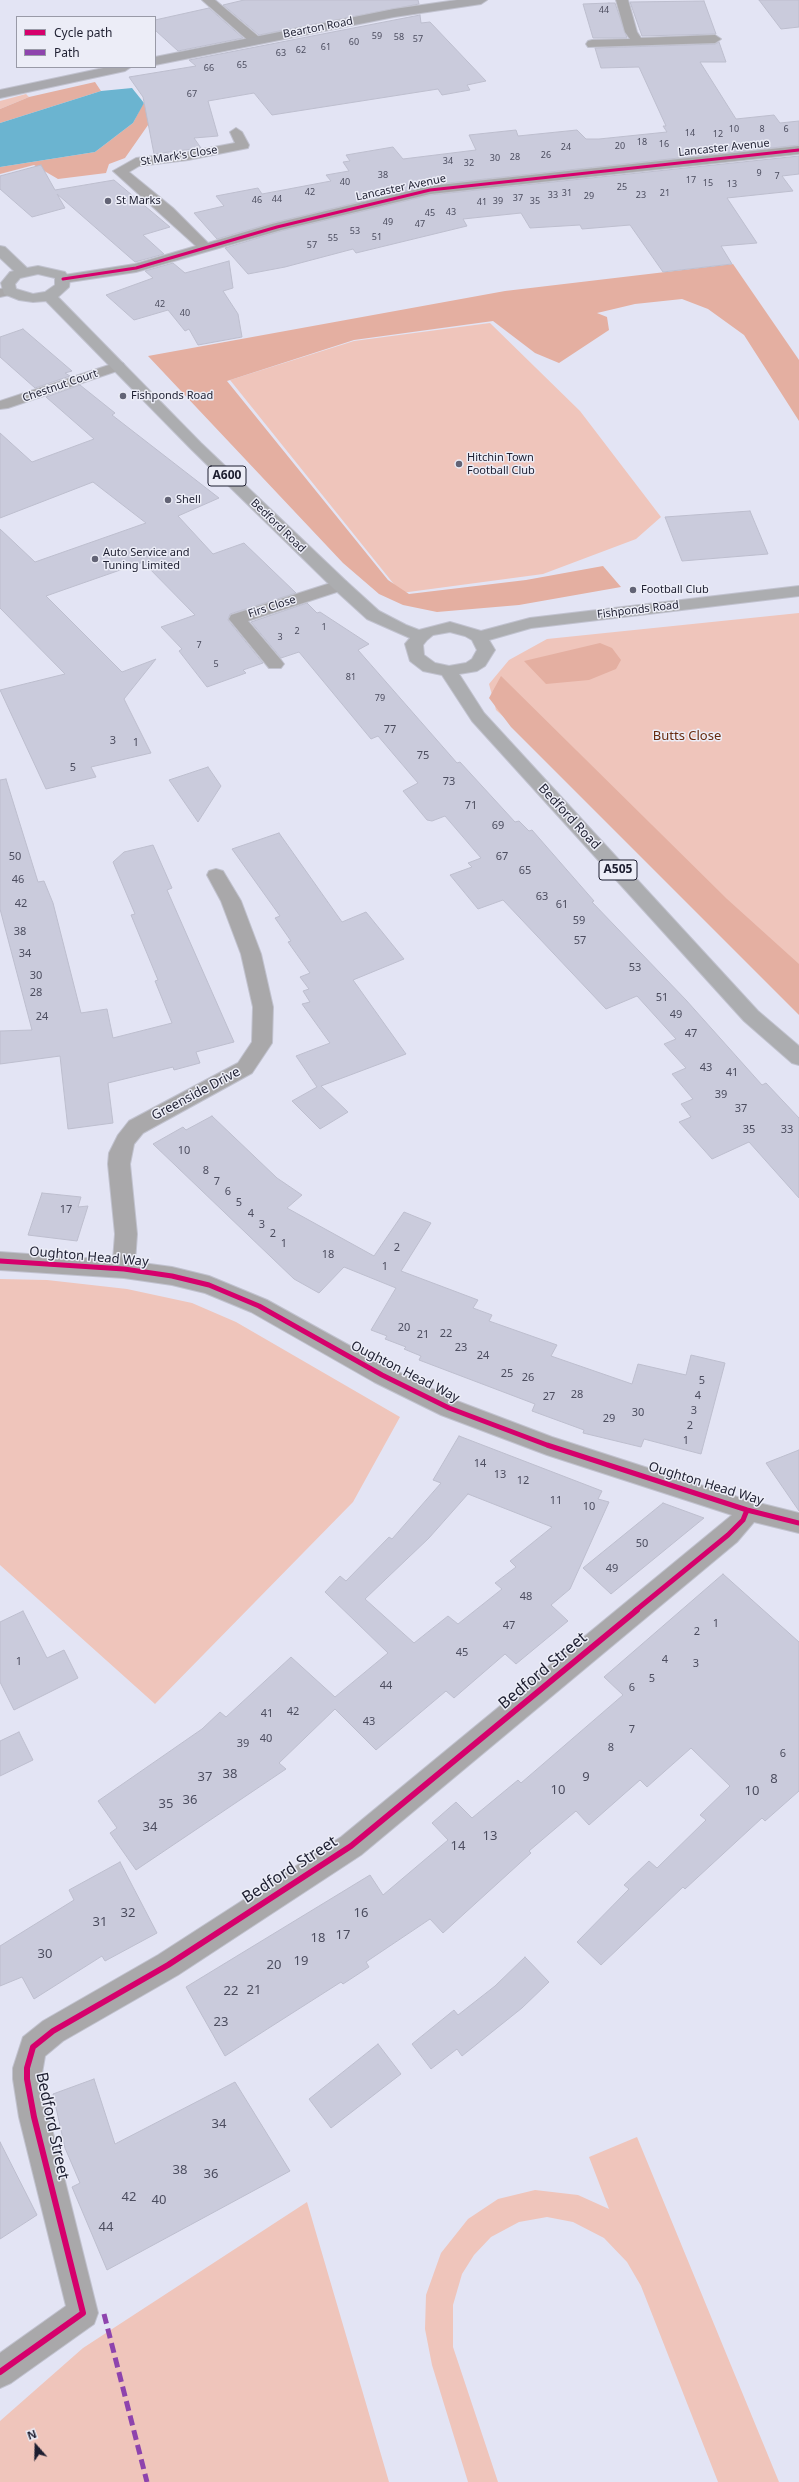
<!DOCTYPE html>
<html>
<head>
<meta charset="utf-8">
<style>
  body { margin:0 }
  #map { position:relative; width:799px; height:2482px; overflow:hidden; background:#e3e4f4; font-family:"Noto Sans",sans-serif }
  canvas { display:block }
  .legend { position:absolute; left:16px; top:16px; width:140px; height:52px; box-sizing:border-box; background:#ecedf7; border:1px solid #999aa7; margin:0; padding:5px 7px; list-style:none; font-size:12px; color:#1d1e30 }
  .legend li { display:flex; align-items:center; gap:8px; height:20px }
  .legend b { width:20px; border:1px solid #999aa7 }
  .north { position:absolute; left:16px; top:2426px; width:40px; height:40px; -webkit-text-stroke:3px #ecedf7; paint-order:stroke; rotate:340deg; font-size:11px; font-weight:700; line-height:16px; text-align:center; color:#1d1e30 }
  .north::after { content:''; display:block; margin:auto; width:14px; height:18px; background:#1d1e30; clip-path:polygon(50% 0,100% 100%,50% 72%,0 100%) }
</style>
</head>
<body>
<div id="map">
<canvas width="799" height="2482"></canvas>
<ul class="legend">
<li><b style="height:5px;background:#d6006c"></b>Cycle path</li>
<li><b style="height:5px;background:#8e44ad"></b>Path</li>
</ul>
<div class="north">N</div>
</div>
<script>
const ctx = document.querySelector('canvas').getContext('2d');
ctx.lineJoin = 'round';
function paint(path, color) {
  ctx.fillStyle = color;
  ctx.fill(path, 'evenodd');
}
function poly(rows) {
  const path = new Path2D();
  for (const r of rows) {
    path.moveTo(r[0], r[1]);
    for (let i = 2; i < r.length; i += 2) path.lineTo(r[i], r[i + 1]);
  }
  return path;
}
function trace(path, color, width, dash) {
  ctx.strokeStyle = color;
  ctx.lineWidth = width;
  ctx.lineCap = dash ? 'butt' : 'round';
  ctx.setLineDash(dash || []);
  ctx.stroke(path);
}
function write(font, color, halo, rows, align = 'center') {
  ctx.font = font + ' "Noto Sans",sans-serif';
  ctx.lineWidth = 3;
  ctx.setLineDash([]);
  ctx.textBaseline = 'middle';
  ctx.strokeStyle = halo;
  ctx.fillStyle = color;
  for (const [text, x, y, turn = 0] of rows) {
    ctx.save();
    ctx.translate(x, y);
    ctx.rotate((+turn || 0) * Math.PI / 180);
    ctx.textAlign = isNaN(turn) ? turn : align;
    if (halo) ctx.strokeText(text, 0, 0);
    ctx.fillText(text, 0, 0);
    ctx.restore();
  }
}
paint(poly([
  [26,94,29,97,0,109,0,101],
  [490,323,580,411,661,517,636,539,543,574,401,593,230,380,354,341],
  [799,613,799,990,496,710,489,684,509,660,547,639],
  [0,1279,47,1280,127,1289,192,1303,236,1322,400,1417,353,1502,155,1704,0,1565],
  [637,2137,779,2482,718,2482,641,2286,627,2262,604,2238,573,2222,547,2217,519,2222,491,2237,474,2255,462,2274,453,2305,453,2347,498,2482,468,2482,432,2365,425,2329,426,2295,441,2253,468,2219,498,2199,535,2190,578,2195,609,2209,589,2157],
  [307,2202,389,2482,0,2482,0,2421,83,2348]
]), '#efc5bb');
paint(poly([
  [95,82,101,91,0,123,0,109,29,97],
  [143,104,162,105,125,158,109,164,106,173,58,179,34,165,0,174,0,167,95,152,133,123],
  [733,264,799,360,799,421,744,335,708,309,682,299,635,304,597,313,607,317,609,330,559,363,535,353,493,321,354,340,227,381,388,580,409,594,526,580,603,566,621,587,519,605,437,612,403,605,379,594,343,563,148,356,505,291],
  [600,643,612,648,621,660,616,669,589,680,546,684,524,661],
  [501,676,727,899,799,964,799,1015,511,727,489,698]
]), '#e4afa1');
paint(poly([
  [132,88,144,103,133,123,95,152,0,167,0,123,101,91]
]), '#6bb4d0');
const building = poly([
  [244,0,418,0,419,4,259,35,223,5,244,0],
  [759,0,799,0,799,27,781,29,759,0],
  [704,1,716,34,642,36,630,2,704,1],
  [609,3,615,3,627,38,593,38,583,4,609,3],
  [209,8,243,38,178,51,155,30,155,20,209,8],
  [420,15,421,23,430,22,486,81,467,85,470,90,442,95,438,89,272,115,254,93,208,101,218,136,194,138,201,148,154,154,143,97,129,77,196,66,189,60,420,15],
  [719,42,726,62,700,62,736,119,774,115,780,123,799,121,799,145,430,185,272,223,217,239,194,213,224,206,216,196,258,188,262,194,331,181,326,175,349,171,343,162,350,161,346,155,393,147,403,159,476,150,469,135,516,130,518,136,577,130,586,139,599,139,667,132,663,126,666,126,639,67,601,68,595,48,715,44,719,42],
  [799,156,799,174,782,176,793,191,727,198,757,243,721,246,732,264,663,272,630,225,582,229,580,225,530,228,521,213,463,219,467,226,356,253,353,249,285,267,248,274,225,248,281,231,430,195,799,156],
  [41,165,55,190,114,180,170,227,143,235,164,254,135,262,57,194,65,208,32,217,0,189,0,176,41,165],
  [229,261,233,288,223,291,238,314,242,337,198,345,189,329,185,331,168,310,134,320,106,295,153,278,145,271,173,263,185,273,229,261],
  [23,329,72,371,65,373,70,376,35,388,0,357,0,337,23,329],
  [80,385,115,413,112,415,219,498,178,516,213,554,244,543,296,593,230,614,228,620,263,663,243,670,246,673,207,687,179,651,182,649,161,627,195,615,143,562,46,596,122,672,156,659,124,699,151,753,91,767,96,777,46,789,0,690,65,674,0,608,0,529,35,562,146,523,93,482,0,518,0,433,32,462,94,439,46,397,80,385],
  [750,511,768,554,682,561,665,517,750,511],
  [307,603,317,613,320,612,369,644,358,650,457,763,460,762,515,822,519,821,529,831,532,830,594,901,592,902,686,1000,762,1085,766,1083,799,1118,799,1198,749,1142,712,1159,679,1122,691,1117,681,1104,693,1099,672,1074,686,1068,664,1044,676,1039,637,996,606,1009,503,900,478,909,450,875,472,867,468,863,481,858,445,816,432,821,427,820,403,791,418,783,378,736,371,739,299,652,281,658,251,622,307,603],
  [208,767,221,786,198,822,169,780,208,767],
  [6,779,38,882,44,881,53,903,81,1013,107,1009,113,1038,172,1023,155,981,158,980,131,915,135,914,113,862,124,852,153,845,172,888,167,890,234,1042,196,1052,200,1063,174,1070,173,1067,108,1083,113,1123,68,1129,60,1056,0,1064,0,1031,32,1030,0,909,0,780,6,779],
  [279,833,342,922,366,912,404,959,353,980,406,1054,321,1086,348,1112,320,1129,292,1101,317,1087,296,1056,330,1043,302,1004,310,1002,303,991,309,989,300,977,310,973,288,942,291,941,275,918,280,916,232,849,279,833],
  [212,1116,277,1178,302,1195,287,1208,374,1256,404,1212,431,1223,401,1271,478,1300,473,1308,492,1315,489,1321,557,1345,551,1356,632,1384,638,1364,686,1375,691,1355,725,1363,701,1454,644,1439,641,1447,583,1433,584,1430,532,1411,535,1404,419,1360,421,1356,404,1349,406,1347,385,1339,387,1336,371,1330,396,1288,344,1267,319,1293,294,1279,153,1144,183,1127,186,1130,212,1116],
  [42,1193,81,1197,78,1207,88,1206,77,1241,28,1235,42,1193],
  [459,1436,602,1491,598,1499,609,1502,570,1589,551,1605,568,1621,516,1664,505,1654,454,1698,446,1691,376,1750,335,1709,279,1763,286,1769,136,1870,110,1833,117,1828,98,1801,202,1729,220,1712,226,1717,291,1657,335,1697,388,1653,325,1592,340,1576,346,1581,389,1537,392,1539,441,1483,433,1480,459,1436],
  [468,1494,552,1527,510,1561,516,1567,495,1583,502,1589,458,1624,448,1616,414,1643,365,1599,429,1538,468,1494],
  [799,1450,799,1511,766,1463,799,1450],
  [663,1503,704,1518,611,1594,583,1568,663,1503],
  [723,1574,799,1642,799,1791,765,1821,762,1818,685,1889,683,1887,601,1965,577,1942,629,1889,624,1885,649,1861,657,1868,706,1820,700,1815,730,1786,691,1748,647,1787,640,1780,589,1825,576,1811,529,1851,531,1853,443,1933,430,1919,366,1962,369,1967,343,1984,341,1982,225,2056,186,1987,370,1875,383,1895,448,1840,432,1823,456,1802,472,1818,518,1780,521,1783,623,1695,604,1677,723,1574],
  [23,1611,47,1658,64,1650,78,1678,14,1710,0,1682,0,1622,23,1611],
  [19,1732,33,1760,0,1776,0,1741,19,1732],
  [120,1862,157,1933,105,1961,102,1956,34,1999,22,1977,0,1986,0,1946,74,1900,69,1890,120,1862],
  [525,1957,549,1982,522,2008,462,2056,457,2049,431,2069,412,2044,454,2010,458,2015,495,1986,525,1957],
  [378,2044,401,2074,331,2128,309,2099,378,2044],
  [94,2079,115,2144,235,2082,290,2171,107,2270,72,2187,80,2183,65,2148,53,2094,94,2079],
  [0,2142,37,2215,0,2239,0,2142]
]);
paint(building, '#cacbdc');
trace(building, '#bdbece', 1);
const street = poly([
  [202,0,215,0,259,37,261,40,259,43,251,43,202,0],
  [616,0,628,0,637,32,641,38,715,35,721,39,715,43,588,47,586,44,588,41,592,40,630,39,625,32,616,0],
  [236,128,242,132,249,145,248,148,188,160,139,166,129,172,173,208,208,243,272,224,430,186,799,146,799,154,430,194,281,230,136,272,63,283,58,282,56,279,58,276,135,264,196,246,113,171,136,158,188,152,235,143,230,132,236,128],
  [9,287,14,288,16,291,14,294,0,297,0,289,9,287],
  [118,362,123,363,125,366,123,369,8,408,0,409,0,401,118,362],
  [340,580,346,581,348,585,346,589,248,621,281,660,284,664,281,668,269,668,229,619,231,615,340,580],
  [216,869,223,871,241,901,261,954,273,1007,272,1043,252,1073,143,1133,134,1144,130,1164,137,1234,135,1262,172,1267,209,1276,267,1300,390,1368,457,1401,552,1437,747,1500,799,1513,799,1533,754,1522,737,1542,361,1855,178,1975,63,2041,45,2056,41,2079,49,2117,98,2313,94,2324,11,2383,0,2388,0,2353,66,2306,19,2117,13,2079,13,2068,23,2037,43,2021,158,1955,341,1837,732,1515,547,1455,441,1415,374,1382,251,1312,205,1293,172,1285,124,1278,0,1270,0,1252,113,1260,115,1234,108,1164,109,1153,118,1135,129,1121,238,1063,252,1042,253,1007,241,954,221,901,207,875,209,871,216,869]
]);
const secondary = poly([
  [457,0,487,0,481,4,394,17,155,65,155,57,394,9,457,0],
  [108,67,131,67,125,71,0,98,0,90,108,67]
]);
const primary = poly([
  [0,246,5,247,27,268,38,266,65,272,70,279,69,287,58,297,201,443,346,581,379,611,406,625,419,630,450,622,481,631,530,618,799,586,799,596,531,628,489,640,495,650,485,666,477,671,459,674,484,713,758,1011,799,1046,799,1065,792,1063,744,1021,472,721,442,675,423,671,410,661,405,644,410,638,367,619,334,589,191,449,46,301,33,302,19,300,4,294,1,283,10,272,14,271,0,258,0,246],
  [38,274,55,278,55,285,45,292,33,294,16,289,15,284,20,278,38,274],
  [450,632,465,636,472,640,477,650,472,659,466,663,449,666,435,663,424,655,423,645,427,640,433,635,450,632]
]);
trace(street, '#c1c2cf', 2);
trace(secondary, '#c1c2cf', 2);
trace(primary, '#c1c2cf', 2);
paint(street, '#a9a8aa');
paint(secondary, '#a8a8ad');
paint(primary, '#acadb0');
trace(poly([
  [104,2314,147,2482]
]), '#8e44ad', 5, [10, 5]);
trace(poly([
  [63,279,136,268,277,227,430,190,799,150]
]), '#d6006c', 3);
trace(poly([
  [0,1261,124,1269,172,1276,209,1285,259,1306,382,1375,449,1408,547,1445,747,1510,799,1523],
  [635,1611,728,1535,743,1520,747,1510]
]), '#d6006c', 5);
trace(poly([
  [0,2372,83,2313,34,2117,27,2079,27,2068,33,2047,53,2031,168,1965,351,1846,637,1610]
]), '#d6006c', 6);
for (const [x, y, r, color] of [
  [108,201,4,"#626375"],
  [123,396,4,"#626375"],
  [459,464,4,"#626375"],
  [168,500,4,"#626375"],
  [95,559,4,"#626375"],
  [633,590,4,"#626375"]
]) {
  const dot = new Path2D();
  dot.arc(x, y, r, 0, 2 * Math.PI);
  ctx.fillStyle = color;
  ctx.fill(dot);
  trace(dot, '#ecedf7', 1.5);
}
write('9px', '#4c4d5f', null, [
  ["44",604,10],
  ["59",377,36],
  ["58",399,37],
  ["57",418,39],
  ["60",354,42],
  ["61",326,47],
  ["62",301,50],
  ["63",281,53],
  ["65",242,65],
  ["66",209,68],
  ["67",192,94],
  ["10",734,129],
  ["8",762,129],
  ["6",786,129],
  ["14",690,133],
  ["12",718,134],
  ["18",642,142],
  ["16",664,144],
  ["20",620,146],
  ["24",566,147],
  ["26",546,155],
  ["28",515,157],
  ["30",495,158],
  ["34",448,161],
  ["32",469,163],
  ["9",759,173],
  ["38",383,175],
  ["7",777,176],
  ["17",691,180],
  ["40",345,182],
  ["15",708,183],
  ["13",732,184],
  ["25",622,187],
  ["42",310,192],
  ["31",567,193],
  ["21",665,193],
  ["33",553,195],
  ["23",641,195],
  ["29",589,196],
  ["37",518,198],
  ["44",277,199],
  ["46",257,200],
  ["39",498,201],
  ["35",535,201],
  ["41",482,202],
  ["43",451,212],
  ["45",430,213],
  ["49",388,222],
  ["47",420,224],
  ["53",355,231],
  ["51",377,237],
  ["55",333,238],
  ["57",312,245],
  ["42",160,304],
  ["40",185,313],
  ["1",324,627],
  ["2",297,631],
  ["3",280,637],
  ["7",199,645],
  ["5",216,664],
  ["81",351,677],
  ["79",380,698]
]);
write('11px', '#1d1e30', '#ecedf7', [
  ["Bearton Road",318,28,-11],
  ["Lancaster Avenue",724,148,-6],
  ["St Mark's Close",179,156,-9],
  ["Lancaster Avenue",401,188,-12],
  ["Chestnut Court",60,386,-19],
  ["Bedford Road",278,526,44],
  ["Firs Close",272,607,-18],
  ["Fishponds Road",638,610,-7]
]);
write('11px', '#1d1e30', '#ecedf7', [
  ["St Marks",116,201],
  ["Fishponds Road",131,396],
  ["Hitchin Town",467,458],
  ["Football Club",467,471],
  ["Shell",176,500],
  ["Auto Service and",103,553],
  ["Tuning Limited",103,566],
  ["Football Club",641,590]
], 'left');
write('11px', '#4c4d5f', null, [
  ["77",390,730],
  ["3",113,741],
  ["1",136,743],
  ["75",423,756],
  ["5",73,768],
  ["73",449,782],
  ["71",471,806],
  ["69",498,826],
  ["50",15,857],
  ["67",502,857],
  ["65",525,871],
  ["46",18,880],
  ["63",542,897],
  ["42",21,904],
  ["61",562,905],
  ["59",579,921],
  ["38",20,932],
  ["57",580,941],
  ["34",25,954],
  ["53",635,968],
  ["30",36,976],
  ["28",36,993],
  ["51",662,998],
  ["49",676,1015],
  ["24",42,1017],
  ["47",691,1034],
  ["43",706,1068],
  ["41",732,1073],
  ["39",721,1095],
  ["37",741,1109],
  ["35",749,1130],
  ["33",787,1130],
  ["10",184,1151],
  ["8",206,1171],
  ["7",217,1182],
  ["6",228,1192],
  ["5",239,1203],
  ["17",66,1210],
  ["4",251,1214],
  ["3",262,1225],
  ["2",273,1234],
  ["1",284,1244],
  ["2",397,1248],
  ["18",328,1255],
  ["1",385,1267],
  ["20",404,1328],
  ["22",446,1334],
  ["21",423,1335],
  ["23",461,1348],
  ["24",483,1356],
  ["25",507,1374],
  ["26",528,1378],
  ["5",702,1381],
  ["28",577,1395],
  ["4",698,1396],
  ["27",549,1397],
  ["3",694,1411],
  ["30",638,1413],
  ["29",609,1419],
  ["2",690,1426],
  ["1",686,1441],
  ["14",480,1464],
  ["13",500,1475],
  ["12",523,1481],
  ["11",556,1501],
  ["10",589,1507],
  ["50",642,1544],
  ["49",612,1569],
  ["48",526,1597],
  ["1",716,1624],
  ["47",509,1626],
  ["2",697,1632],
  ["45",462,1653],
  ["4",665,1660],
  ["1",19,1662],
  ["3",696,1664],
  ["5",652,1679],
  ["44",386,1686],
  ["6",632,1688],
  ["42",293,1712],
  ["41",267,1714],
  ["43",369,1722],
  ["7",632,1730],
  ["40",266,1739],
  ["39",243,1744],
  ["8",611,1748],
  ["6",783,1754]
]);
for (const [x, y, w] of [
  [227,476,38],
  [618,870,38]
]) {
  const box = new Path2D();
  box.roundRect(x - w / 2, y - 10, w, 20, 3);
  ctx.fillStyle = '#ecedf7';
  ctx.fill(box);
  trace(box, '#1d1e30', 1);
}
write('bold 12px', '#1d1e30', null, [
  ["A600",227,476],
  ["A505",618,870]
]);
write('13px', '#672a0e', '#ecedf7', [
  ["Butts Close",687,736]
]);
write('13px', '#1d1e30', '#ecedf7', [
  ["Bedford Road",569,817,47],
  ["Greenside Drive",196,1094,-28],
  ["Oughton Head Way",89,1257,5],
  ["Oughton Head Way",405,1372,27],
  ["Oughton Head Way",706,1484,17]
]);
write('13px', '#4c4d5f', null, [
  ["38",230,1774],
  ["37",205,1777],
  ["9",586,1777],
  ["8",774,1779],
  ["10",558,1790],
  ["10",752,1791],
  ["36",190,1800],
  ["35",166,1804],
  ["34",150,1827],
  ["13",490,1836],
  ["14",458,1846],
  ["32",128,1913],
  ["16",361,1913],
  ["31",100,1922],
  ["17",343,1935],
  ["18",318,1938],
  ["30",45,1954],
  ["19",301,1961],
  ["20",274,1965],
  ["21",254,1990],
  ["22",231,1991],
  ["23",221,2022],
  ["34",219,2124],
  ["38",180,2170],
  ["36",211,2174],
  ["42",129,2197],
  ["40",159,2200],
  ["44",106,2227]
]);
write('16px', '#1d1e30', '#ecedf7', [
  ["Bedford Street",543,1671,-40],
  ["Bedford Street",290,1870,-33],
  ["Bedford Street",52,2126,78]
]);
</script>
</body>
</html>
